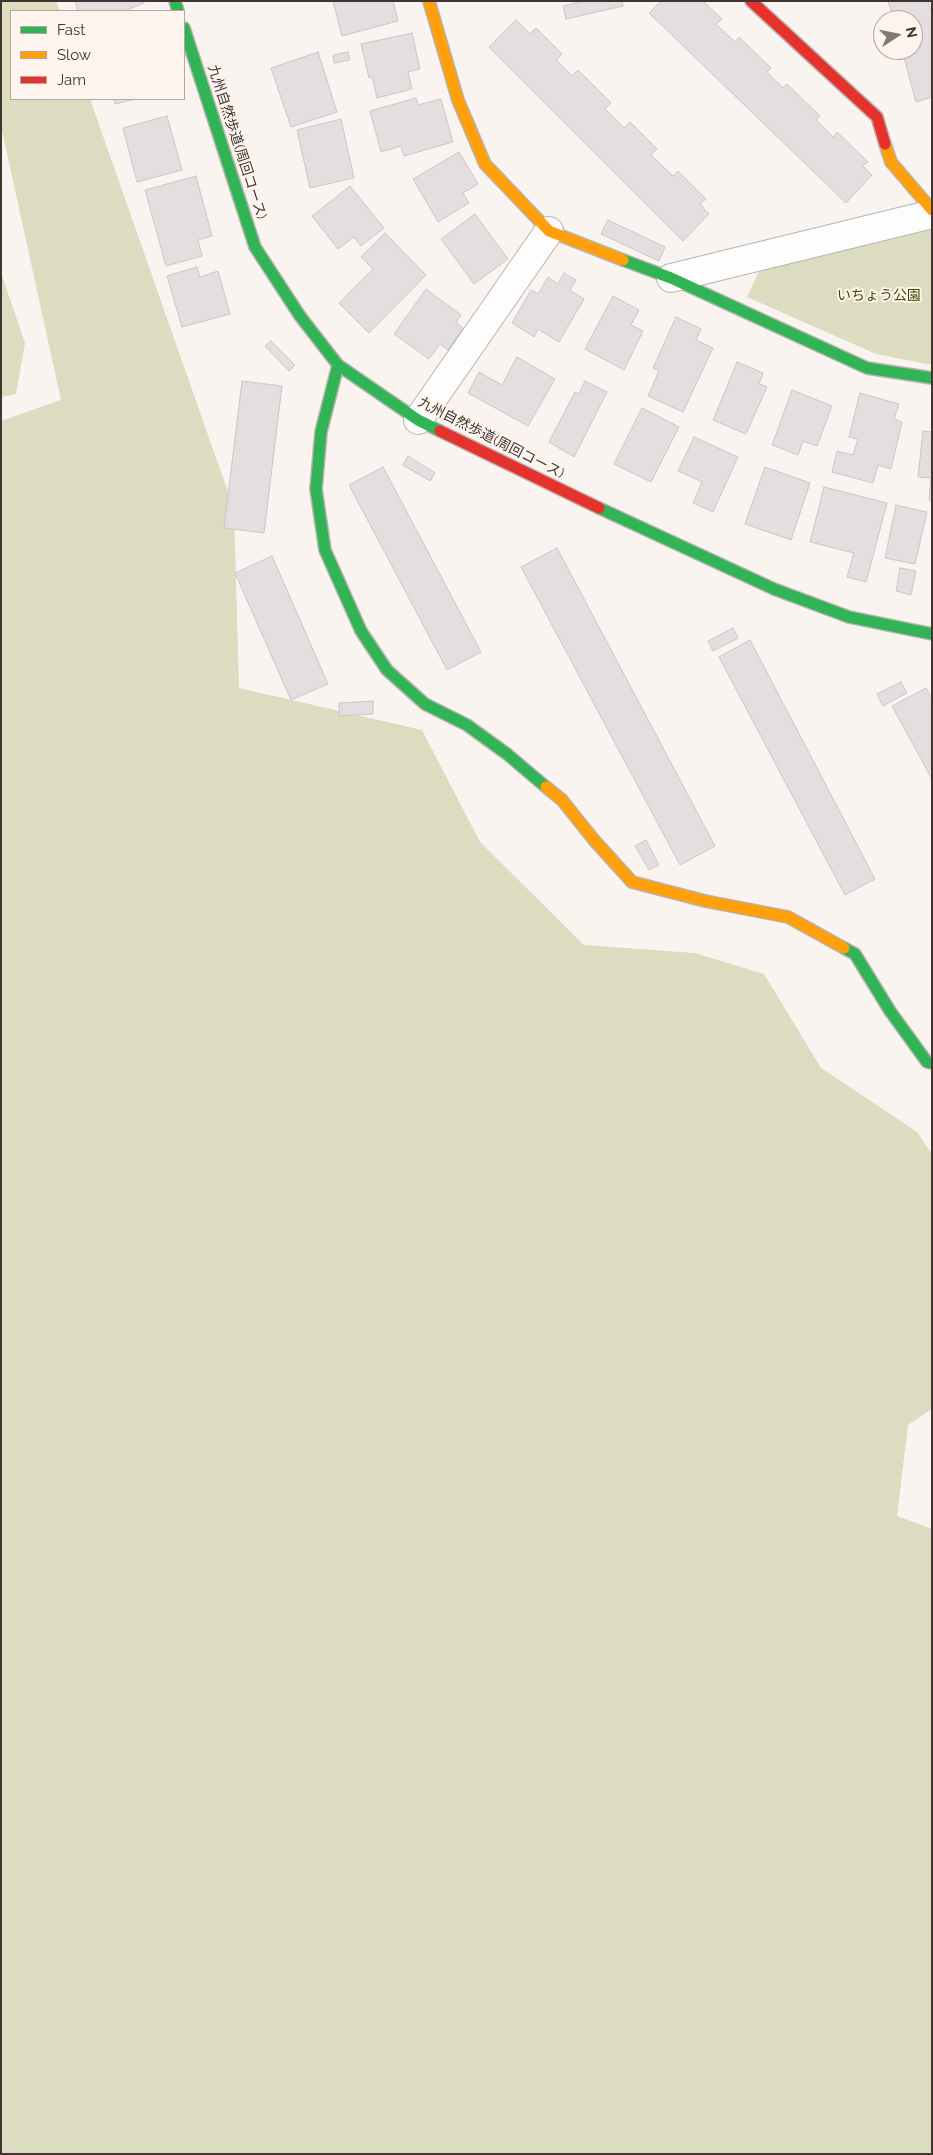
<!DOCTYPE html>
<html>
<head>
<meta charset="utf-8">
<style>
  body { margin:0 }
  #map { position:relative; width:933px; height:2155px; overflow:hidden; background:#faf4f1; font-family:Raleway,sans-serif }
  canvas { display:block }
  .frame { position:absolute; inset:0; border:2px solid #403530; pointer-events:none }
  .legend { position:absolute; left:10px; top:10px; width:175px; height:90px; box-sizing:border-box; background:#fef3ed; border:1px solid #b2a7a1; margin:0; padding:6px 9px; list-style:none; font-size:15px; color:#403530 }
  .legend li { display:flex; align-items:center; gap:10px; height:25px }
  .legend b { width:25px; border:1px solid #b2a7a1 }
  .north { position:absolute; left:873px; top:10px; width:50px; height:50px; box-sizing:border-box; background:#fef3ed; border:1px solid #b2a7a1; border-radius:50%; rotate:79deg; font-size:14px; font-weight:700; line-height:20px; text-align:center; color:#403530 }
  .north::after { content:''; display:block; margin:auto; width:18px; height:22px; background:#817874; clip-path:polygon(50% 0,100% 100%,50% 72%,0 100%) }
</style>
</head>
<body>
<div id="map">
<canvas width="933" height="2155"></canvas>
<div class="frame"></div>
<ul class="legend">
<li><b style="height:6px;background:#30b455"></b>Fast</li>
<li><b style="height:6px;background:#ff9f0a"></b>Slow</li>
<li><b style="height:6px;background:#e5322d"></b>Jam</li>
</ul>
<div class="north">N</div>
</div>
<script>
const ctx = document.querySelector('canvas').getContext('2d');
ctx.lineJoin = 'round';
function paint(path, color) {
  ctx.fillStyle = color;
  ctx.fill(path, 'evenodd');
}
function poly(rows) {
  const path = new Path2D();
  for (const r of rows) {
    path.moveTo(r[0], r[1]);
    for (let i = 2; i < r.length; i += 2) path.lineTo(r[i], r[i + 1]);
  }
  return path;
}
function trace(path, color, width, dash) {
  ctx.strokeStyle = color;
  ctx.lineWidth = width;
  ctx.lineCap = dash ? 'butt' : 'round';
  ctx.setLineDash(dash || []);
  ctx.stroke(path);
}
function write(font, color, halo, rows, align = 'center') {
  ctx.font = font + ' Raleway,"Noto Sans JP",sans-serif';
  ctx.lineWidth = 4;
  ctx.setLineDash([]);
  ctx.textBaseline = 'middle';
  ctx.strokeStyle = halo;
  ctx.fillStyle = color;
  for (const [text, x, y, turn = 0] of rows) {
    ctx.save();
    ctx.translate(x, y);
    ctx.rotate((+turn || 0) * Math.PI / 180);
    ctx.textAlign = isNaN(turn) ? turn : align;
    if (halo) ctx.strokeText(text, 0, 0);
    ctx.fillText(text, 0, 0);
    ctx.restore();
  }
}
paint(poly([
  [1,1,56,1,60,11,11,11,11,99,90,99,234,509,239,688,422,730,480,842,584,945,695,953,764,974,821,1068,917,1132,932,1154,932,1409,908,1425,897,1516,932,1529,932,2154,1,2154,1,421,61,400,1,126],
  [932,229,932,365,876,354,747,297,759,271],
  [1,273,25,343,16,394,1,397]
]), '#dbdcc0');
const building = poly([
  [75,1,144,1,144,3,129,9,130,11,78,11,75,1],
  [333,1,393,1,398,21,342,36,333,1],
  [582,1,622,1,623,6,566,19,563,6,582,1],
  [661,1,703,1,722,19,716,24,735,42,739,37,771,68,767,72,783,88,787,84,820,116,816,120,833,137,837,132,868,162,863,166,872,175,846,203,649,13,661,1],
  [888,1,928,1,932,14,932,97,916,102,902,50,913,50,913,20,894,20,888,1],
  [516,20,530,34,536,28,562,54,556,60,572,76,578,70,611,103,605,109,624,128,630,122,657,149,651,155,673,176,678,171,706,199,700,204,709,214,683,241,489,47,516,20],
  [412,33,420,69,408,72,412,89,377,98,372,77,369,78,361,44,412,33],
  [318,52,337,112,291,127,271,68,318,52],
  [348,52,350,60,334,63,333,55,348,52],
  [416,98,418,105,441,99,453,142,404,156,401,146,381,152,370,111,416,98],
  [114,99,136,99,115,104,114,99],
  [167,116,182,170,137,182,123,128,167,116],
  [341,119,354,178,310,188,297,130,341,119],
  [459,152,478,184,463,193,469,203,438,222,413,179,459,152],
  [196,176,212,236,198,240,202,256,166,266,145,190,196,176],
  [350,186,384,228,361,246,354,237,338,249,312,216,350,186],
  [475,214,508,259,474,284,441,239,475,214],
  [608,220,665,247,659,261,601,234,608,220],
  [385,233,426,275,369,333,339,303,373,269,361,257,385,233],
  [197,267,200,277,218,271,230,314,182,327,167,276,197,267],
  [564,273,576,280,570,290,584,299,559,342,538,329,534,337,512,323,531,290,538,294,548,277,558,284,564,273],
  [426,289,461,315,456,322,463,328,448,350,440,344,429,359,394,334,426,289],
  [613,296,639,310,631,325,643,331,624,370,585,349,613,296],
  [676,317,701,329,696,340,713,348,683,412,648,396,659,371,653,368,676,317],
  [271,341,295,365,289,371,265,346,271,341],
  [517,357,555,379,528,426,468,393,479,372,502,385,517,357],
  [737,362,763,373,759,384,767,387,746,434,713,420,737,362],
  [242,381,282,386,264,533,224,528,242,381],
  [585,381,607,392,574,457,549,442,575,392,579,394,585,381],
  [792,390,832,406,817,446,803,441,798,455,772,445,792,390],
  [860,393,899,404,894,419,902,422,891,469,878,465,873,483,832,472,837,451,853,455,858,439,849,437,860,393],
  [642,408,679,427,651,482,614,464,642,408],
  [923,431,932,432,932,501,929,500,931,478,918,477,923,431],
  [694,437,738,457,713,512,693,503,702,482,678,471,694,437],
  [408,456,435,473,430,481,403,465,408,456],
  [383,467,481,652,447,670,349,485,383,467],
  [765,467,810,483,791,540,745,524,765,467],
  [824,487,887,503,866,582,847,577,854,553,810,542,824,487],
  [896,505,927,512,915,564,885,558,896,505],
  [557,548,715,846,680,865,521,567,557,548],
  [272,556,328,684,291,700,235,573,272,556],
  [900,568,916,571,911,595,896,591,900,568],
  [733,628,738,638,713,651,708,641,733,628],
  [750,640,875,879,845,895,719,657,750,640],
  [901,682,907,693,883,706,877,694,901,682],
  [926,688,932,699,932,779,892,706,926,688],
  [373,701,373,714,339,716,339,703,373,701],
  [646,840,659,865,649,870,635,846,646,840]
]);
paint(building, '#e4dee1');
trace(building, '#cbc5c8', 1);
const street = poly([
  [671,278,932,214],
  [418,420,549,231]
]);
const fast = poly([
  [175,1,178,11],
  [184,28,255,247,300,316,338,365,418,420,440,431],
  [623,260,671,278,867,368,932,378],
  [338,365,321,432,316,489,325,550,361,631,387,670,425,704,467,725,507,754,546,787],
  [599,508,774,589,849,617,932,634],
  [844,948,855,954,890,1011,927,1062,932,1063]
]);
const slow = poly([
  [429,1,458,100,485,164,549,231,623,260],
  [885,144,891,162,932,210],
  [546,787,562,800,594,840,632,882,705,901,788,917,844,948]
]);
const jam = poly([
  [751,1,877,117,885,144],
  [440,431,599,508]
]);
trace(street, '#b9b2ae', 30);
trace(fast, '#b9b2ae', 14);
trace(slow, '#b9b2ae', 14);
trace(jam, '#b9b2ae', 14);
trace(street, '#fefdfd', 28);
trace(fast, '#30b455', 11);
trace(slow, '#ff9f0a', 11);
trace(jam, '#e5322d', 11);
write('14px', '#403530', '#fef3ed', [
  ["九州自然歩道(周回コース)",237,142,72],
  ["九州自然歩道(周回コース)",491,438,27]
]);
write('14px', '#434800', '#fef3ed', [
  ["いちょう公園",879,296]
]);
</script>
</body>
</html>
